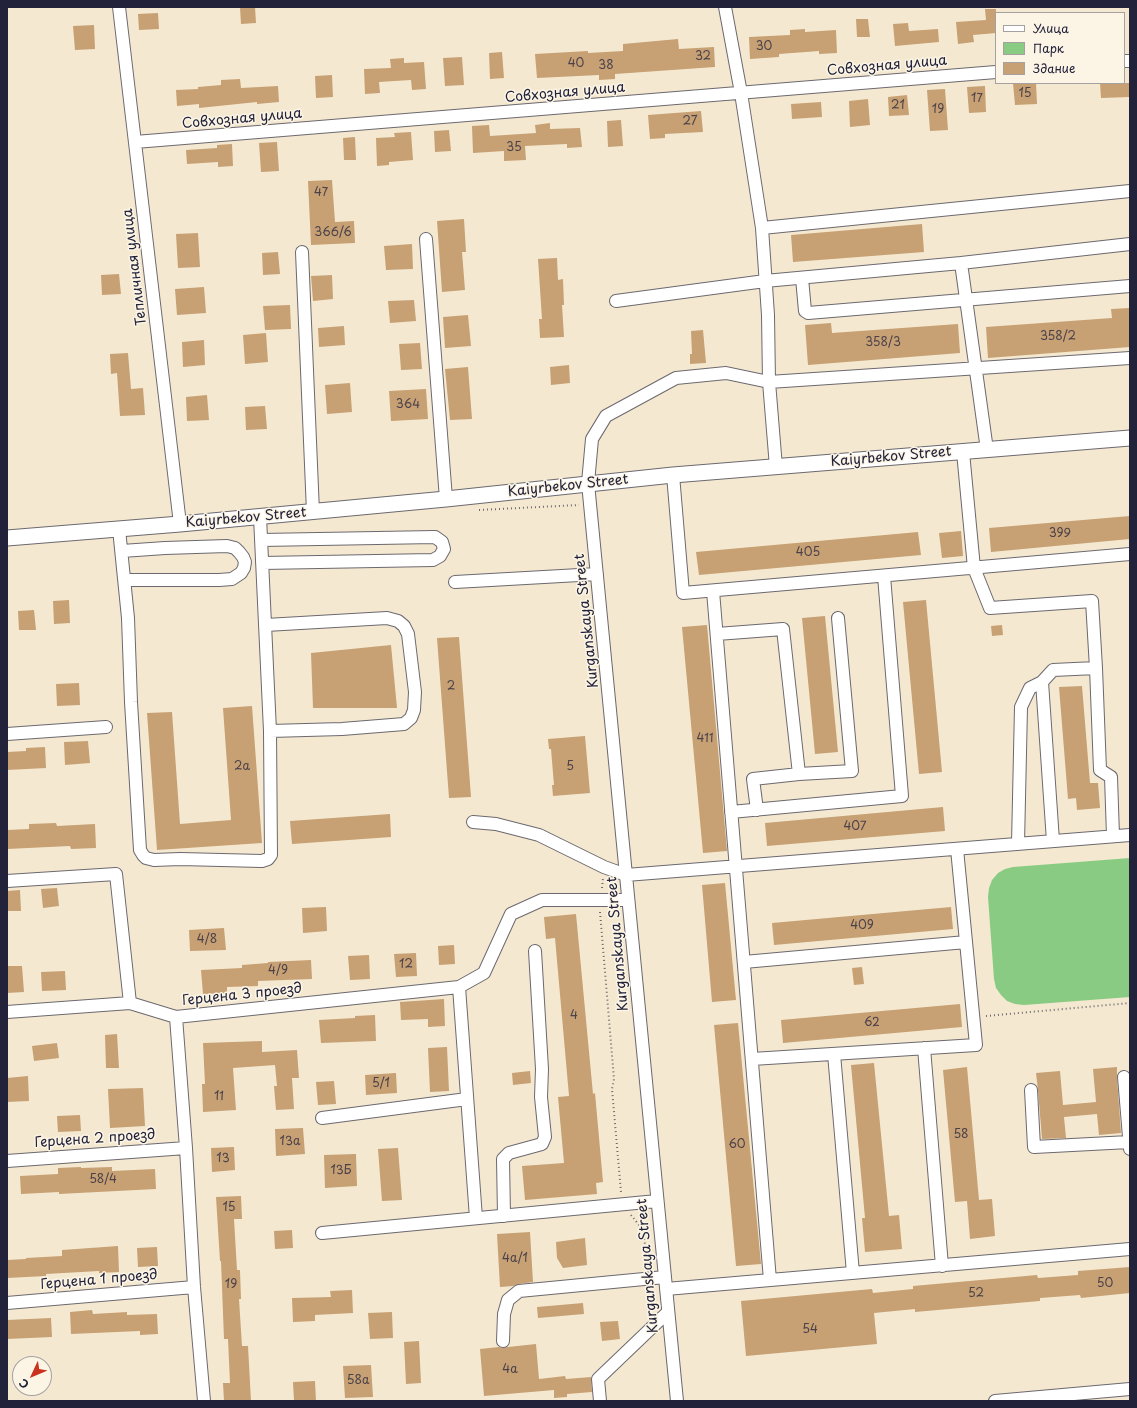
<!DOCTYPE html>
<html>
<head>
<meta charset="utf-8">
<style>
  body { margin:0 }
  #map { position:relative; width:1137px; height:1408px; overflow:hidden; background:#f4e9d0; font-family:"Playpen Sans",sans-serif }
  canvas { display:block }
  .frame { position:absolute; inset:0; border:8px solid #22223b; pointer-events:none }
  .legend { position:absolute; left:995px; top:12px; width:130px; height:72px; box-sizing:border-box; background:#fcf5e5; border:1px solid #a5a1a1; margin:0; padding:5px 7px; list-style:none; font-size:12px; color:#22223b }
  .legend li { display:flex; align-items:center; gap:8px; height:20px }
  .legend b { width:20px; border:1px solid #a5a1a1 }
  .north { position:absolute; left:12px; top:1356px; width:40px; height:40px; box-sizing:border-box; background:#fcf5e5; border:1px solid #a5a1a1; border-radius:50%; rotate:226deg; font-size:11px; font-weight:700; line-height:16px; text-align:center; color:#22223b }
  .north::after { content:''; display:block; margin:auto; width:14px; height:18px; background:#c8321e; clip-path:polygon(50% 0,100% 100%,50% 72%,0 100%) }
</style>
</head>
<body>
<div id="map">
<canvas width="1137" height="1408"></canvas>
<div class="frame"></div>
<ul class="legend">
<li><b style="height:5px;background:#fff"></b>Улица</li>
<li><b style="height:11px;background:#89cb83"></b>Парк</li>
<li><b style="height:11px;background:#c7a074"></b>Здание</li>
</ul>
<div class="north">С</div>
</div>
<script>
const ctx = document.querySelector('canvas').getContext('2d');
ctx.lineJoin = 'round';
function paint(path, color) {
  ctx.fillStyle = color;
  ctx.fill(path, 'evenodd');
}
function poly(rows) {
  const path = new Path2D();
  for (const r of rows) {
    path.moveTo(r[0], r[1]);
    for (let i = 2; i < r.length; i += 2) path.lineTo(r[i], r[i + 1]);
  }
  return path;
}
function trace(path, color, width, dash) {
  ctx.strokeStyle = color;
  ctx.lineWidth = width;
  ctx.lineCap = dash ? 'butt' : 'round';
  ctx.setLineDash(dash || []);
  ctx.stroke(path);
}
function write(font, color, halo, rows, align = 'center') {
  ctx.font = font + ' "Playpen Sans",sans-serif';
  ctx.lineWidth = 3;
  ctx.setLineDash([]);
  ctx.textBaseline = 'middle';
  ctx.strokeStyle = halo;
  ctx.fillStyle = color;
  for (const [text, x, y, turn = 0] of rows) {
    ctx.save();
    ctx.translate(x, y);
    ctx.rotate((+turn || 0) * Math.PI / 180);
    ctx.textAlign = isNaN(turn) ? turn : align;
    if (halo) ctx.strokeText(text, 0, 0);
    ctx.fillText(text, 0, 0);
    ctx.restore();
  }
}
paint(poly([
  [1130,858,1130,997,1024,1005,1015,1004,1007,1001,1001,995,996,988,994,979,988,897,989,888,992,880,998,873,1005,869,1013,867]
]), '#89cb83');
paint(poly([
  [240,7,255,7,256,23,241,24],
  [985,9,996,9,996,33,973,35,974,42,958,44,956,22,986,20],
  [158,13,159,29,139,30,138,14],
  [856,19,868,19,870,37,857,37],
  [908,23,909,31,938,29,939,42,895,46,893,24],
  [94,25,95,49,75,50,73,26],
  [805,29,805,32,836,30,837,53,819,54,819,51,779,54,779,57,750,59,749,37,790,35,790,30],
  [678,39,679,49,714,47,715,67,615,74,615,79,599,80,599,75,537,78,535,54,588,51,588,53,623,51,623,44],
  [502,52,504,78,490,79,489,53],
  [462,57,464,85,445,86,443,58],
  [404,58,404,63,424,62,426,89,412,90,411,80,379,82,380,93,365,94,364,69,391,68,390,59],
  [332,75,333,97,316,98,315,76],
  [240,79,241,88,278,86,279,102,257,104,257,102,199,108,199,104,177,106,176,90,198,89,198,87,221,85,221,80],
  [1013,83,1036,83,1037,104,1015,105],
  [1100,83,1130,83,1130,97,1101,98],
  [985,86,986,112,969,113,967,87],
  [945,89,948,130,930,131,927,90],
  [907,95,909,115,889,116,888,97],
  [868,99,870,125,850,127,849,101],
  [821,102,822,117,792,119,791,104],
  [701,111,703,132,665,134,665,138,650,139,648,115],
  [621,120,623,146,608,147,607,121],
  [550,123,550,129,580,128,582,147,567,148,567,144,525,146,526,160,504,161,504,151,473,153,472,126,489,125,490,136,536,133,535,125],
  [449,130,451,151,435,152,434,131],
  [411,132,413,160,389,162,389,165,377,166,376,138,395,137,394,133],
  [355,137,356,160,344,160,343,138],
  [277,142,279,171,261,172,259,143],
  [232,144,233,166,218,167,218,162,187,164,186,150,217,148,217,145],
  [332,180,335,222,354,221,355,243,311,245,308,181],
  [464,219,466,252,462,252,465,290,442,292,437,221],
  [922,224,924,252,793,262,791,235],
  [198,233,200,267,178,268,176,234],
  [412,244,413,269,386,270,384,246],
  [278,252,280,274,263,275,262,253],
  [557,258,558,280,563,279,564,305,562,305,564,337,540,338,539,319,542,319,538,259],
  [119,274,121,294,102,295,101,275],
  [332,275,333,299,313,301,311,276],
  [204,287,206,313,177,315,175,289],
  [414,300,416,321,390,323,388,301],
  [290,305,291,329,265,330,263,306],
  [1130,308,1130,347,988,358,986,327,1112,318,1111,309],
  [468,315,471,346,445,348,443,317],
  [831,323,832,333,958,324,960,353,808,365,805,325],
  [344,326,345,345,319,347,318,328],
  [703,330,706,363,690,364,690,354,692,354,691,331],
  [266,333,268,362,245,364,243,335],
  [204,340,205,365,183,367,182,342],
  [420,343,422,369,401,370,399,344],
  [128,353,131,389,143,388,145,415,120,416,117,373,111,374,110,354],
  [569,365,570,383,551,385,550,367],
  [468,367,472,419,450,420,445,369],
  [350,383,352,412,327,414,325,385],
  [426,389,428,419,391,421,389,391],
  [207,395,209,420,187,421,186,397],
  [265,406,267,429,246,430,245,407],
  [1130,516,1130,539,991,552,989,528],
  [961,531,963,556,942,558,939,533],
  [918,532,921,555,699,575,696,552],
  [69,600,70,623,54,624,53,601],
  [926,600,942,772,919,774,903,602],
  [34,610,36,630,19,630,18,611],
  [825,616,838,752,815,754,802,618],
  [707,625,727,851,703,853,682,627],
  [1002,625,1003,635,992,636,991,626],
  [459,637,471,797,449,798,437,638],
  [391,645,397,708,313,708,311,653],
  [79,683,80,705,57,706,56,684],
  [1082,686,1090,783,1098,783,1100,808,1077,810,1076,798,1068,799,1059,687],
  [252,706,262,843,157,850,147,713,172,712,180,824,231,820,223,708],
  [585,736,590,793,553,796,552,785,554,785,551,749,549,749,548,739],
  [88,741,90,763,65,765,64,742],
  [45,747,46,768,7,770,7,752,26,751,26,748],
  [943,807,945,831,767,846,765,823],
  [390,814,391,837,292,844,290,821],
  [56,823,57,826,95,824,96,848,71,849,70,846,7,849,7,830,29,829,29,824],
  [725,883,736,1000,712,1002,702,885],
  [57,888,59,906,43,908,41,889],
  [20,890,21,911,7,911,7,891],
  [326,907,327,931,303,933,302,908],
  [951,907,953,929,774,945,772,923],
  [576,914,593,1094,595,1093,603,1182,596,1183,597,1194,525,1200,522,1166,564,1163,558,1097,569,1096,555,938,546,939,544,917],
  [224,928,226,950,190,951,189,930],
  [454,945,455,964,439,965,438,946],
  [416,953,417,976,396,977,394,954],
  [369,955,370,979,350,980,348,956],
  [311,960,312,979,258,981,258,986,227,987,227,993,203,994,201,970,242,968,242,965,268,963,268,962],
  [7,966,22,966,24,992,7,993],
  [862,967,864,984,854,985,852,968],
  [65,971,66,990,42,991,41,972],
  [444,999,445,1026,428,1027,428,1019,401,1020,400,1002],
  [960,1004,962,1027,783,1043,781,1020],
  [375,1015,376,1041,321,1043,319,1020,355,1018,355,1016],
  [738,1023,761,1264,736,1266,714,1025],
  [117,1034,119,1068,106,1068,105,1035],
  [262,1041,262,1052,297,1050,299,1078,292,1078,294,1109,276,1110,274,1086,277,1086,275,1065,233,1068,236,1110,203,1112,202,1084,205,1084,203,1043],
  [57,1043,59,1058,34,1061,32,1046],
  [447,1047,449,1091,430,1092,428,1048],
  [874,1063,889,1216,899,1215,902,1249,865,1252,862,1218,865,1218,851,1065],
  [967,1067,979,1200,992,1199,995,1236,970,1239,967,1201,955,1202,943,1070],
  [1117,1067,1117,1078,1121,1133,1099,1135,1097,1114,1064,1117,1066,1138,1042,1139,1038,1090,1036,1073,1060,1071,1063,1105,1096,1102,1093,1069],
  [530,1071,531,1083,513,1085,512,1073],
  [396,1073,397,1093,366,1095,365,1075],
  [28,1076,29,1101,7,1102,7,1078],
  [334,1081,336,1104,318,1105,316,1082],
  [143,1088,145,1126,110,1128,108,1089],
  [80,1115,81,1131,58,1132,57,1116],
  [303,1128,305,1154,276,1156,275,1129],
  [234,1147,235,1170,212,1172,211,1148],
  [398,1148,402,1200,382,1201,378,1149],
  [356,1154,357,1186,325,1188,324,1155],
  [81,1167,81,1168,112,1167,112,1171,155,1169,156,1189,59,1194,59,1192,21,1194,20,1176,58,1174,58,1168],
  [241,1196,242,1219,234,1219,237,1270,240,1270,241,1299,239,1299,242,1346,248,1346,251,1401,224,1401,223,1383,230,1383,228,1339,224,1339,221,1261,220,1261,216,1197],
  [292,1230,293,1248,275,1249,274,1231],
  [530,1232,533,1282,518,1284,513,1286,500,1287,497,1234],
  [585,1238,587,1265,563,1268,557,1258,556,1242],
  [118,1246,119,1272,99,1273,99,1271,46,1274,46,1276,7,1278,7,1260,26,1259,26,1258,62,1256,62,1250],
  [157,1247,158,1266,138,1267,137,1248],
  [1130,1267,1130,1293,1081,1298,1080,1295,1040,1298,1040,1301,915,1312,915,1309,874,1313,877,1344,746,1356,741,1301,872,1289,873,1293,913,1289,913,1286,1037,1275,1038,1278,1078,1275,1078,1271],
  [352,1290,353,1313,315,1315,315,1321,293,1322,292,1298,331,1297,330,1291],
  [583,1303,584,1314,538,1318,537,1307],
  [92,1310,93,1314,127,1312,127,1315,157,1314,158,1334,140,1335,140,1331,71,1334,70,1312],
  [392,1312,393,1338,370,1339,368,1313],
  [51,1318,52,1337,7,1339,7,1320],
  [618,1321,620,1339,602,1341,600,1322],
  [419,1341,421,1383,406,1384,404,1342],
  [536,1344,539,1379,565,1376,566,1379,591,1377,592,1392,567,1394,567,1397,554,1398,554,1390,484,1396,480,1349,499,1347,503,1348,508,1347],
  [371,1365,373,1397,345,1398,343,1366],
  [315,1381,316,1401,294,1401,293,1382]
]), '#c7a074');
const minor = poly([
  [119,7,180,524],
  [725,7,741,93,762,228,768,315,769,382,776,467],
  [1124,61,1130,61],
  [135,142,996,72],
  [762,228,1130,191],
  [426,239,446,499],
  [302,252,313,512],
  [961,263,987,450],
  [802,278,805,311,808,313,1130,286],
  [616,301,765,281,961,263,1130,244],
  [963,452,974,568,990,608,1092,601,1096,668,1053,670,1042,682,1053,841],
  [673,475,683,593,1130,554],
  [119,529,128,618,131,702,140,850,143,855,146,858,154,860,180,859,262,861,268,859,271,855,270,731,260,517],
  [261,540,435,537,442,542,444,549,440,556,433,560,262,563],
  [122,551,165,548,227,546,235,548,239,552,243,557,245,562,244,568,241,573,232,579,219,580,125,580],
  [455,582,597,574],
  [713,591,770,1280],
  [266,625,387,618,398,621,404,626,408,634,415,692,414,710,411,718,404,724,342,729,270,731],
  [717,634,783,629,799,774,753,779,757,810],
  [1096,668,1100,770,1111,777,1113,836],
  [7,734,106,727],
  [799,774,852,771,838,618],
  [731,812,902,796,884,576],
  [473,822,496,824,539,835,604,867,626,875,1130,835],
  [1018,844,1021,707,1030,688,1042,682],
  [7,881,116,874,130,1003],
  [744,962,966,942],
  [459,987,476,1218],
  [7,1012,130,1003,176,1017,459,987,484,973,511,914,542,900,628,900],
  [176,1017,186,1148,194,1287,204,1401],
  [924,1048,942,1266],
  [834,1054,853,1273],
  [752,1059,976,1045,957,849],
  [1124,1077,1130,1149],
  [1031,1090,1034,1147,1129,1142],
  [322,1118,467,1099],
  [7,1161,186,1148],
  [504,1216,503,1159,509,1153,542,1144,545,1137,541,1097,542,1069,535,951],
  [322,1233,657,1201],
  [666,1289,1130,1249],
  [7,1303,194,1287],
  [503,1341,504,1314,508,1300,519,1291,665,1277],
  [600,1401,598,1379,668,1312],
  [677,1401,590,504,588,483,592,439,606,416,676,378,726,373,769,382,1130,358],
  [995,1401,1130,1389]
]);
const major = poly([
  [7,538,180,524,446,499,673,475,1130,438]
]);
trace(minor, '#6c686f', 14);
trace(major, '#6c686f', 17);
trace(poly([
  [479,510,579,505],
  [602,888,603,878],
  [600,912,614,1079,612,1089,621,1192],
  [986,1016,1130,1003],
  [631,1215,643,1230,648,1267],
  [651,1291,653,1310]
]), '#6c686f', 2, [1, 3]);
trace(minor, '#fff', 12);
trace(major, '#fff', 15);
write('12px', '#4b4249', null, [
  ["30",764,47],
  ["32",703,57],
  ["40",576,64],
  ["38",606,66],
  ["15",1025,94],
  ["17",977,99],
  ["21",898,106],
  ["19",938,110],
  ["27",690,122],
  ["35",514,148],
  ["47",321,193],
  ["366/6",333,233],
  ["358/2",1058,337],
  ["358/3",883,343],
  ["364",408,405],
  ["399",1060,534],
  ["405",808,553],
  ["2",451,687],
  ["411",705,739],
  ["2а",242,767],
  ["5",570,767],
  ["407",855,827],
  ["409",862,926],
  ["4/8",207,940],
  ["12",406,965],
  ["4/9",278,971],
  ["4",574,1016],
  ["62",872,1023],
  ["5/1",381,1084],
  ["11",219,1097],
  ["58",961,1135],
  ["13а",290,1142],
  ["60",737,1145],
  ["13",223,1159],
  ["13Б",341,1171],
  ["58/4",103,1180],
  ["15",229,1208],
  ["4а/1",515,1259],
  ["50",1105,1284],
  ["19",231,1285],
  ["52",976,1294],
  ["54",810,1330],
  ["4а",510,1370],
  ["58а",358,1381]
]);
write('14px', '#22223b', '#fcf5e5', [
  ["Совхозная улица",887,66,-5],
  ["Совхозная улица",565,93,-5],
  ["Совхозная улица",242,119,-5],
  ["Тепличная улица",135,267,-97],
  ["Kaiyrbekov Street",891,457,-5],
  ["Kaiyrbekov Street",568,486,-6],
  ["Kaiyrbekov Street",246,518,-5],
  ["Kurganskaya Street",587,621,-96],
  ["Kurganskaya Street",618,944,-95],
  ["Герцена 3 проезд",242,995,-6],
  ["Герцена 2 проезд",95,1139,-4],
  ["Kurganskaya Street",648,1266,-95],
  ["Герцена 1 проезд",99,1280,-5]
]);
</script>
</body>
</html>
